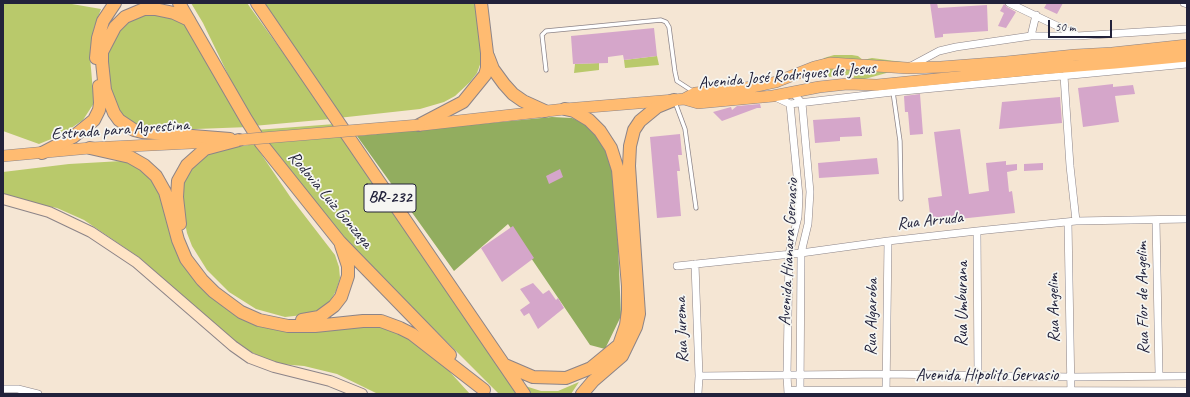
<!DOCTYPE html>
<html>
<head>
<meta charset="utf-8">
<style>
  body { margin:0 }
  #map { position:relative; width:1190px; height:397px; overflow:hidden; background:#f5e6d4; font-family:Caveat,sans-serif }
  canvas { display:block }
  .frame { position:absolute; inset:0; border:4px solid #22223b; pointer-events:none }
  .scale { position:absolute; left:1048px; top:20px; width:64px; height:18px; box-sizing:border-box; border:2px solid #22223b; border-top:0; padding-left:5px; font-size:12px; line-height:14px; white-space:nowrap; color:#22223b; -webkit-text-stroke:3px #f6f6f2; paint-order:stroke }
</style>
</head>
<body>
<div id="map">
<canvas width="1190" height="397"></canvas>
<div class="frame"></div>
<div class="scale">50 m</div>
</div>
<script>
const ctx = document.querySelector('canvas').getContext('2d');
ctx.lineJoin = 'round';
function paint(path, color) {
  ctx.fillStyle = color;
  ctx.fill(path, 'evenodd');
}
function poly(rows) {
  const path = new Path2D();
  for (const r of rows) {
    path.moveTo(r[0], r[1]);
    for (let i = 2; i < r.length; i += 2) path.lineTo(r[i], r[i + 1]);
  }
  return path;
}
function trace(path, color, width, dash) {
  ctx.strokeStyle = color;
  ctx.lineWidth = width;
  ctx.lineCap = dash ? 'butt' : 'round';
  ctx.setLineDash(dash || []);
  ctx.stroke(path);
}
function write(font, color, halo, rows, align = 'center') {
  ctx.font = font + ' Caveat,sans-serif';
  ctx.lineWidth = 3.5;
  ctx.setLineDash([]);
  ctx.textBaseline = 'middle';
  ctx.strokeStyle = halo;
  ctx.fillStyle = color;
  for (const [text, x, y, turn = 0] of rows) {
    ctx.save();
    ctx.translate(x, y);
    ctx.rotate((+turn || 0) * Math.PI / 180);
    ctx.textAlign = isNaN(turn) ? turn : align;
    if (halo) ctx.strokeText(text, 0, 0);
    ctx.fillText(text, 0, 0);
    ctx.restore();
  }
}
paint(poly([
  [3,3,66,3,101,9,94,28,90,57,94,103,83,120,61,135,39,144,3,131],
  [191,3,247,3,331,119,253,126,203,23],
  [263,3,476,3,482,59,477,73,470,82,455,96,444,102,420,109,338,118],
  [144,10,186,21,249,127,143,131,115,112,103,62,116,28],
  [834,55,852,55,858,56,863,60,872,58,941,67,897,70,847,84,853,79,855,74,829,77,821,69,821,64,824,58],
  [657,56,659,65,625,68,624,60],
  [599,63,599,70,574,73,575,64],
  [335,124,520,394,499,394,368,263,329,222,256,130],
  [249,145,255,145,291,198,335,255,339,267,340,278,336,291,327,306,319,311,303,315,285,317,256,309,229,292,207,270,192,246,187,233,183,213,182,181,191,165,206,152],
  [122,161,139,166,152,174,161,191,170,229,185,268,214,299,254,323,379,326,401,333,439,360,470,394,378,394,337,374,304,366,280,364,259,356,236,344,140,258,84,220,57,208,3,197,3,172,69,164],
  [579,382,571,394,528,394,522,385,541,391,558,391]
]), '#b9c96b');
paint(poly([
  [552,117,572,118,583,123,599,135,615,173,621,316,605,349,590,345,508,224,454,271,357,136]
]), '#92ad5f');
paint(poly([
  [930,3,937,3,938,8,987,5,988,31,943,34,943,37,935,38],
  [1047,3,1063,3,1057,14,1044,8],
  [1004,4,1007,7,1016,12,1006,28,998,26,1004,13,1000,11],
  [654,28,657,56,624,60,623,55,608,57,608,63,573,64,571,36],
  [1113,84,1113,87,1133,85,1135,94,1115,96,1119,122,1083,127,1078,88],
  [920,94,923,134,910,135,908,112,905,112,904,96],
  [1060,97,1062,123,999,129,1002,102],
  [760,104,761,108,757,108,722,121,713,112,731,107,732,110,737,106],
  [860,117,862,136,840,137,840,141,815,143,813,120],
  [960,129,969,194,989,191,986,163,1006,161,1006,165,1017,164,1017,170,1007,172,1009,192,1012,191,1015,213,931,222,928,198,942,196,934,132],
  [680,134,682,155,678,155,680,171,677,171,681,216,657,218,650,137],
  [877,158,879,174,819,178,818,163],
  [1043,163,1043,170,1024,171,1024,164],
  [560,169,563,177,549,184,546,176],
  [513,226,534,258,502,282,481,248],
  [533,283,543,294,549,290,556,300,558,298,564,308,538,329,529,313,524,316,520,310,530,303,520,289]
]), '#d5a6ca');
const lane = poly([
  [546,70,542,35,546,31,661,20,666,22,669,27,675,72,677,81,694,92],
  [893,92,900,141,901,199],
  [675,102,685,129,696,208]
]);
const street = poly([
  [1009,3,1076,35],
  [1184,3,1187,4],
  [1031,36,1036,15],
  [911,66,939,51,956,47,1031,36,1077,36,1187,29],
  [1068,73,1064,76,1070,166,1076,221],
  [792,92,802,103,810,192,808,224,801,253,800,394],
  [773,96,790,104,799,196,798,217,789,254,787,375,788,394],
  [790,104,893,92,1187,64],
  [1156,220,1159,375],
  [1068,222,1071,394],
  [977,231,978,376],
  [695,264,699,376,698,394],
  [677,266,801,253,888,241,977,231,1076,221,1187,219],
  [699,376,887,374,1071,377,1187,376],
  [3,389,18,389,38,394],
  [788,390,1187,391],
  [886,394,888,241]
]);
const secondary = poly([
  [3,199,49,212,91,232,136,262,233,346,250,358,274,367,330,381,362,394]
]);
const primary = poly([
  [684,99,695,93,753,87,776,82,814,67,830,63,907,68,941,67,1006,62,1075,55,1112,53,1187,45],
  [422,125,565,109,674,100,684,99,698,103,773,96,819,87,847,84,877,85,1027,70,1115,63,1187,56],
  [3,156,90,148,212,142]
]);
const highway = poly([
  [179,3,246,119,261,143,340,242,450,355],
  [257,3,524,394],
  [189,20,174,13,155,9,144,9,125,17,115,27,102,52,102,62,105,90,114,113,119,120,134,130,142,132,230,139],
  [488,56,493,69,504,84,513,94,523,101,545,111],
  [96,58,98,38,103,21,115,3],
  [419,125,463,102,485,75,487,68,487,53,481,3],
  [90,148,130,157,144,165,156,176,165,192,178,240,186,259,202,280,214,292,241,312,259,320,288,326,315,326,363,321,381,321,400,328,412,334,484,390],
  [42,153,73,137,94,120,99,110,100,103,99,86],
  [180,224,177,197,178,181,187,165,205,149,239,140],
  [302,320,319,317,334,306,341,297,348,276,348,266,341,245],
  [505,365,533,377,566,378,591,368,619,345,626,325,628,310,628,286,618,170,611,148,600,131,589,120,574,111,565,109],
  [582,394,593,381,622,356,636,327,639,314,629,166,630,146,634,130,640,121,657,107,674,100]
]);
trace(lane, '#8c8488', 5);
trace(street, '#8c8488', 8);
trace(secondary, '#8c8488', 12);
trace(primary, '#8c8488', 12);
trace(highway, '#8c8488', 14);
trace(lane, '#fff', 3.5);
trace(street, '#fff', 7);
trace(secondary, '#ffe4c6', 10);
trace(primary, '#ffbb71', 11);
trace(highway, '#ffbb71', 12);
const primaryBridge = poly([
  [239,140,419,125]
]);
trace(primaryBridge, '#8c8488', 12, []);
trace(primaryBridge, '#ffbb71', 11);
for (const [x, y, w] of [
  [390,198,52]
]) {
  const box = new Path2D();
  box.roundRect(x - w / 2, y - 14, w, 28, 3);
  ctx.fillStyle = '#f6f6f2';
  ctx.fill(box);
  trace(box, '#22223b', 1);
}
write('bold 16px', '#22223b', null, [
  ["BR-232",390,198]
]);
write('17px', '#22223b', '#f6f6f2', [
  ["Avenida José Rodrigues de Jesus",787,76,-5],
  ["Estrada para Agrestina",120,130,-4],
  ["Rodovia Luiz Gonzaga",330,200,50],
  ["Rua Arruda",930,221,-6],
  ["Avenida Hianara Gervasio",789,252,-87],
  ["Rua Flor de Angelim",1143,298,-91],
  ["Rua Umburana",963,304,-90],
  ["Rua Angelim",1054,308,-91],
  ["Rua Algaroba",872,317,-89],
  ["Rua Jurema",682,330,-92],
  ["Avenida Hipolito Gervasio",987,376]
]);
</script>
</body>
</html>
